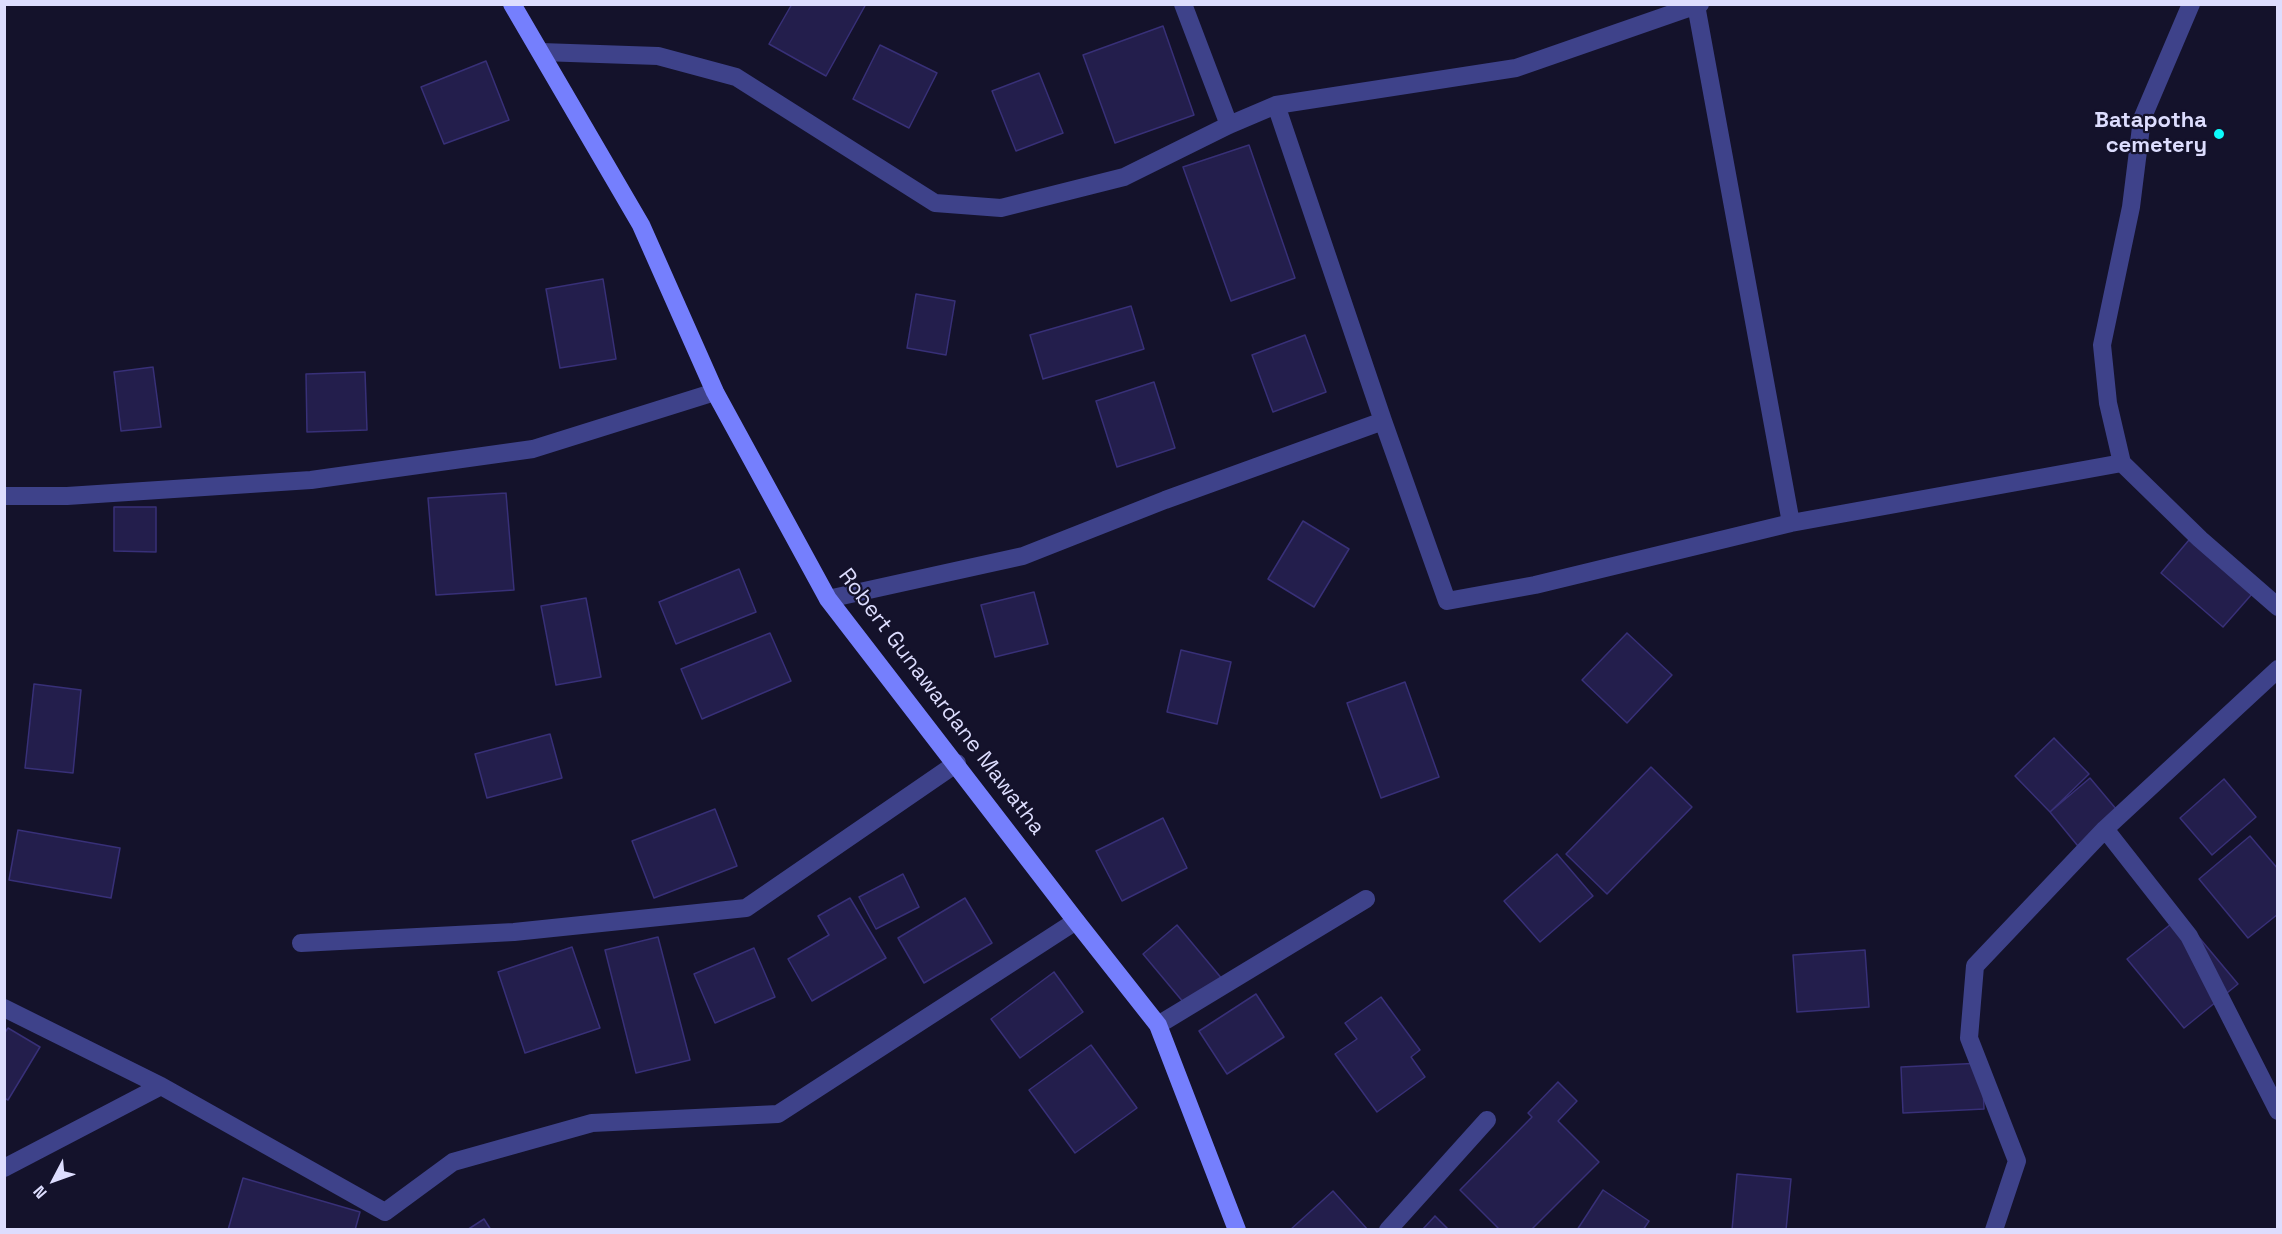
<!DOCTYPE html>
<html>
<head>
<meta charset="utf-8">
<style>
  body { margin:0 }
  #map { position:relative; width:2282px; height:1234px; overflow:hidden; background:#14122b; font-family:"Space Grotesk",sans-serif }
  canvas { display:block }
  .frame { position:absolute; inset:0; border:6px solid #ddddfe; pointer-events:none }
  .north { position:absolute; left:24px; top:1150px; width:60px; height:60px; -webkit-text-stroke:4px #14122b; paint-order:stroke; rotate:229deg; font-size:16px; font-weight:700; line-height:24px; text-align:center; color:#ddddfe }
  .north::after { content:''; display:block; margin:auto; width:21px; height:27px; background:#ddddfe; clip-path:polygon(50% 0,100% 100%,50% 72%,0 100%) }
</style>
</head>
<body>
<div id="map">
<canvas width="2282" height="1234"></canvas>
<div class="frame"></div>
<div class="north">N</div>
</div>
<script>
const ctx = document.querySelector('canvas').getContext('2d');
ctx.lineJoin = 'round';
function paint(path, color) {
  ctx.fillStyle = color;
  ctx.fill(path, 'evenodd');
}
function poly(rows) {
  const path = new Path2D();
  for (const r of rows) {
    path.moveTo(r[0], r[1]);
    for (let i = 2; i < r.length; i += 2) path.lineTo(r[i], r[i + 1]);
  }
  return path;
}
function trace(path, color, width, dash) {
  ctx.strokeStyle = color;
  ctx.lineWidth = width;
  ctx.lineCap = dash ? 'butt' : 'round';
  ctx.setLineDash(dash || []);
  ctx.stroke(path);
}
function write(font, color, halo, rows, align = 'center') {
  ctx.font = font + ' "Space Grotesk",sans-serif';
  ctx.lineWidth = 4.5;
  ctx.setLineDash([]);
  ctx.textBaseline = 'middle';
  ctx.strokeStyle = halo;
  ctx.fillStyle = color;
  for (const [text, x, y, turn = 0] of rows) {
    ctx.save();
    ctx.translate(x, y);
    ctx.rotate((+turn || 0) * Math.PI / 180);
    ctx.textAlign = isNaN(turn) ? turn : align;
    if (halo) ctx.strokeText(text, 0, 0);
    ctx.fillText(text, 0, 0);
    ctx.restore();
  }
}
const building = poly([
  [792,4,866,4,826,76,769,44,792,4],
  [1163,26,1194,115,1115,143,1083,55,1163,26],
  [880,45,937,73,909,128,853,99,880,45],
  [486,61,509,120,444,144,421,87,486,61],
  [1039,73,1063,133,1016,151,992,91,1039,73],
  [1249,145,1295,278,1231,301,1183,167,1249,145],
  [603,279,616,359,560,368,546,289,603,279],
  [916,294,955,301,946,355,907,348,916,294],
  [1131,306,1144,349,1043,379,1030,335,1131,306],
  [1305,335,1326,392,1273,412,1252,355,1305,335],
  [153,367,161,427,121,431,114,372,153,367],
  [365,372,367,430,307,432,306,374,365,372],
  [1154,382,1175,448,1117,467,1096,401,1154,382],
  [506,493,514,590,436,595,428,498,506,493],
  [114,507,156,507,156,552,114,551,114,507],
  [1303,521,1349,549,1314,607,1268,579,1303,521],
  [2189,540,2252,594,2223,627,2161,573,2189,540],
  [739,569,756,612,676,644,659,602,739,569],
  [1034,592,1048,644,995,657,981,605,1034,592],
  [586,598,601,677,556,685,541,606,586,598],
  [770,633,791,681,702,719,681,669,770,633],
  [1627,633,1672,675,1627,723,1582,680,1627,633],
  [1181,650,1231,662,1217,724,1167,712,1181,650],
  [1405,682,1439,777,1381,798,1347,703,1405,682],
  [34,684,81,690,73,773,25,768,34,684],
  [550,734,562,778,487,798,475,754,550,734],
  [2054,738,2089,774,2050,812,2015,776,2054,738],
  [1651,767,1692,807,1607,894,1566,854,1651,767],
  [2090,778,2122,816,2082,851,2050,812,2090,778],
  [2224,779,2256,817,2212,855,2180,818,2224,779],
  [715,809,737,866,654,898,632,841,715,809],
  [1163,818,1187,868,1122,901,1096,851,1163,818],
  [18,830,120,848,111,898,9,880,18,830],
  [2250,836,2278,869,2278,914,2248,938,2199,879,2250,836],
  [1557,854,1593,896,1540,942,1504,901,1557,854],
  [903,874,919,907,876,929,859,897,903,874],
  [850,898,886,958,812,1001,788,959,829,935,818,916,850,898],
  [965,898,992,943,924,983,898,938,965,898],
  [2181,916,2238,984,2184,1028,2127,959,2181,916],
  [1177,925,1223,980,1189,1009,1143,954,1177,925],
  [658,937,690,1060,636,1073,605,950,658,937],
  [572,947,600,1028,525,1053,498,972,572,947],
  [754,948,775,997,715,1023,694,974,754,948],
  [1865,950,1869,1007,1797,1012,1793,955,1865,950],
  [1054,972,1083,1012,1020,1058,991,1019,1054,972],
  [1256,994,1284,1037,1227,1074,1199,1031,1256,994],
  [1381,997,1420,1050,1411,1057,1425,1077,1377,1112,1335,1054,1357,1039,1345,1023,1381,997],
  [8,1028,40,1047,8,1100,4,1098,4,1034,8,1028],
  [1091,1045,1137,1108,1075,1153,1029,1090,1091,1045],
  [1982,1063,1984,1109,1903,1113,1901,1067,1982,1063],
  [1558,1082,1577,1101,1558,1121,1599,1162,1531,1230,1500,1230,1460,1190,1532,1117,1528,1113,1558,1082],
  [1737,1174,1791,1179,1786,1230,1732,1230,1737,1174],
  [243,1178,360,1212,355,1230,228,1230,243,1178],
  [1603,1190,1649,1221,1643,1230,1577,1230,1603,1190],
  [1333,1191,1368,1230,1290,1230,1333,1191],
  [1435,1216,1449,1230,1422,1230,1435,1216],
  [484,1219,491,1230,467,1230,484,1219]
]);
paint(building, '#231e4c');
trace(building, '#383078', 1.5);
trace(poly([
  [1183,4,1229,125],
  [2191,4,2142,119,2131,207,2102,345,2108,403,2122,463,2200,539,2278,607],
  [1696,5,1791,523],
  [541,52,658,56,736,77,935,203,1001,208,1124,177,1229,125,1276,105,1516,68,1700,4],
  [1276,105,1383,421,1447,601,1535,585,1791,523,2122,463],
  [4,496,67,496,311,480,533,449,715,392],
  [828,599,1023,556,1165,500,1383,421],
  [2105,829,2189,936,2278,1111],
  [301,943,514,932,746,908,957,763],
  [4,1008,161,1086],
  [1158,1025,1366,899],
  [4,1168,161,1086,385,1212],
  [385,1212,453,1162,592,1123,778,1114,1076,921],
  [1388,1230,1487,1120],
  [1994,1230,2017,1161,1969,1038,1975,966,2105,829,2278,669]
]), '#3e428a', 18);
trace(poly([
  [512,4,641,225,715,392,828,599,1076,921,1158,1025,1237,1230]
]), '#757ffd', 18);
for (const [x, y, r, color] of [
  [2219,134,6,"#0cfbfb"]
]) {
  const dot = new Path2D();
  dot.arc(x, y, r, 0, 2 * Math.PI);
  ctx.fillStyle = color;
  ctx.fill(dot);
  trace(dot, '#14122b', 2);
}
write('bold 22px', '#ddddfe', '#14122b', [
  ["Batapotha",2207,121],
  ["cemetery",2207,146]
], 'right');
write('22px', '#ddddfe', '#14122b', [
  ["Robert Gunawardane Mawatha",941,702,53]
]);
</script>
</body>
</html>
